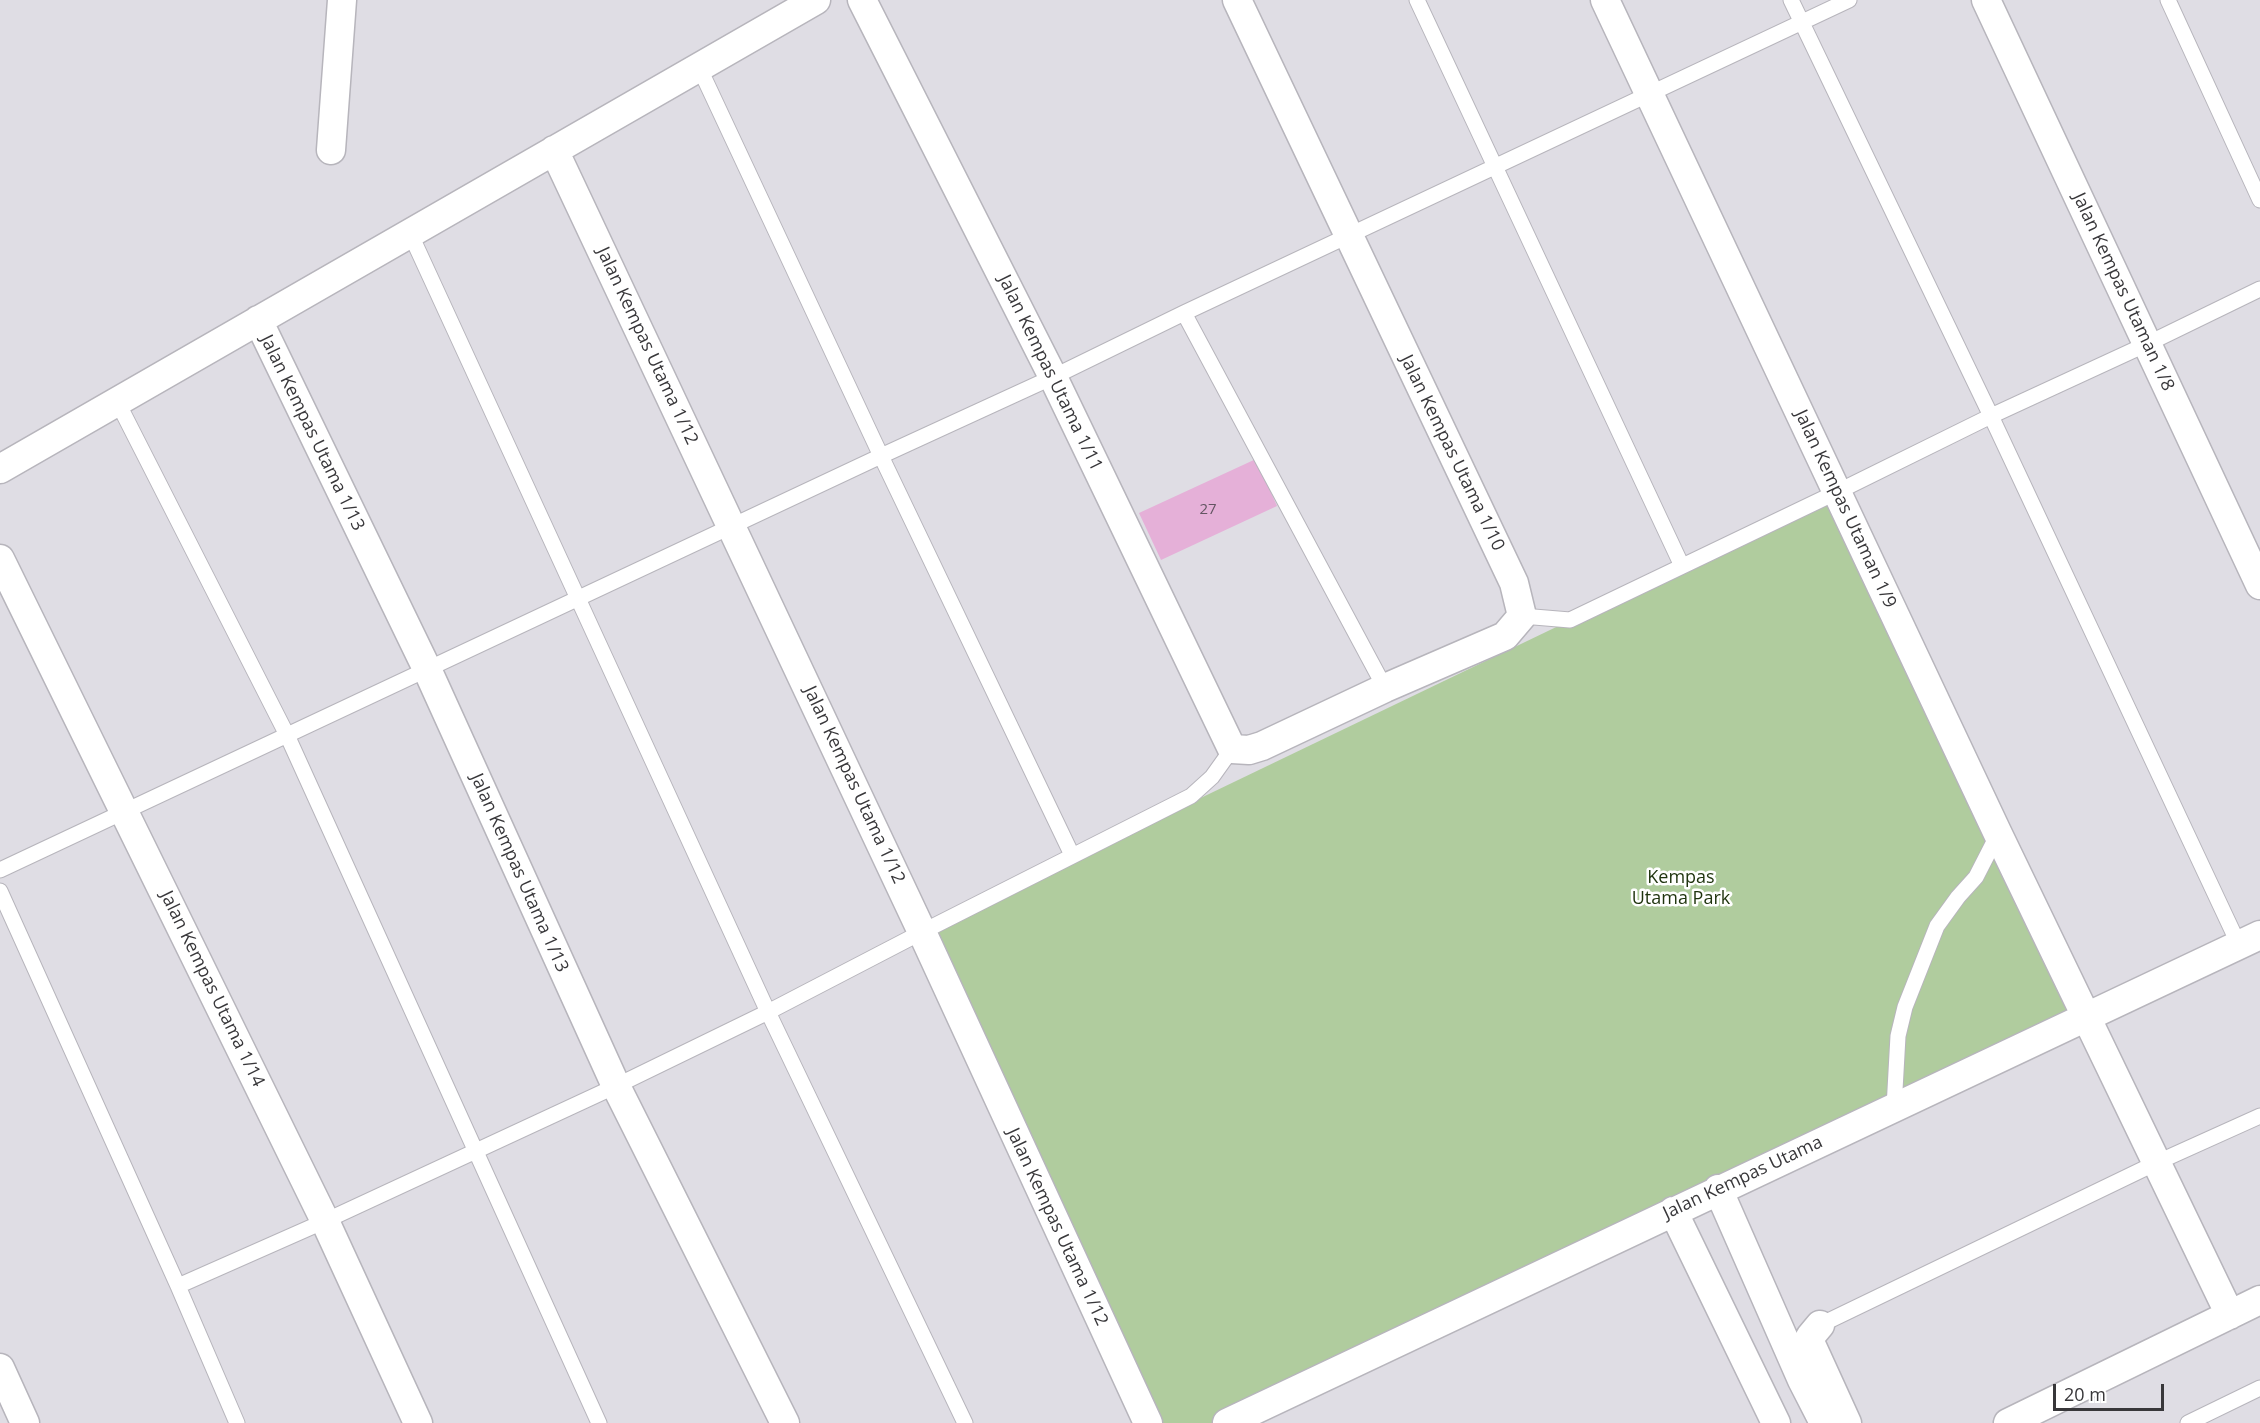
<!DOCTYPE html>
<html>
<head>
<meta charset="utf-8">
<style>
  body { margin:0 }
  #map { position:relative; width:2260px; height:1423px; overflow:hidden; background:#dfdde4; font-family:"Open Sans",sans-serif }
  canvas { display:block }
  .scale { position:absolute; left:2053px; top:1384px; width:111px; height:27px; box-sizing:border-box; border:3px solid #38373a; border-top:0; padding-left:8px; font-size:18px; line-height:21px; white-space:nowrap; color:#38373a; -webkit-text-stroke:4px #fff; paint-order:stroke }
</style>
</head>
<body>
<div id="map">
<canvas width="2260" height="1423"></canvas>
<div class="scale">20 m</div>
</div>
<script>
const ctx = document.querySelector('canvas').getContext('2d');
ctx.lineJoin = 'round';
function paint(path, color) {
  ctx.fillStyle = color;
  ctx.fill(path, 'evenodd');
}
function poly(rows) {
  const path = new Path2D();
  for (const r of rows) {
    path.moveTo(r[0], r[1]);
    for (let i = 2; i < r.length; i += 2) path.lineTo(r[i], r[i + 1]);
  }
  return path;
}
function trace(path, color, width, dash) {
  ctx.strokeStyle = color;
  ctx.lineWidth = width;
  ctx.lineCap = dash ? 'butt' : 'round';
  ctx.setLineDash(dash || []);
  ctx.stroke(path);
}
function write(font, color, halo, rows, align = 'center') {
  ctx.font = font + ' "Open Sans",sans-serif';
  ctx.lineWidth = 5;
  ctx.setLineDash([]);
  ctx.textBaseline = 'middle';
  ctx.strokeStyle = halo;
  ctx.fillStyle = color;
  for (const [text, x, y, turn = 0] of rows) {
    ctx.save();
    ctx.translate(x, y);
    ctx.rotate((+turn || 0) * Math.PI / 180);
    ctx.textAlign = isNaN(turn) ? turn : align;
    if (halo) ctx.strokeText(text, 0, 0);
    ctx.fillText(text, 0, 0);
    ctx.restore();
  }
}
paint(poly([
  [1837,492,2087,1016,1227,1423,1148,1423,922,932]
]), '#b0cc9e');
paint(poly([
  [1256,459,1277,506,1161,560,1139,513]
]), '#e5b0d8');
const lane = poly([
  [1417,0,1682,566],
  [1791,0,1991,416,2239,945],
  [2168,0,2260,200],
  [699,67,881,456,1072,855],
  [410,233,768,1012,965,1423],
  [1184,313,1385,688],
  [117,401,287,735,599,1423],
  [1522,616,1570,620,1837,492,1991,416,2147,344,2260,289],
  [0,870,881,456,1053,377,1184,313,1849,0],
  [0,891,178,1286,237,1423],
  [1894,1108,1898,1036,1905,1007,1937,926,1958,897,1976,877,1998,834],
  [178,1286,325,1221,616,1086,768,1012,922,932,1191,796,1212,777,1232,749],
  [1820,1325,2158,1162,2260,1116],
  [2188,1423,2260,1388]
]);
const street = poly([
  [862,0,1053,377,1232,749,1249,750,1262,746,1385,688,1505,636,1522,616,1514,583,1237,0],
  [1605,0,1998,834,2230,1315],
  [1986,0,2260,585],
  [331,150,342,0],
  [554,150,922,932,1148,1423],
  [258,320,427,669,616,1086,785,1423],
  [0,469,816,0],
  [0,559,325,1221,418,1423],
  [1718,1189,1802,1380,1824,1423],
  [1673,1211,1776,1423],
  [1820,1325,1810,1337,1811,1344,1847,1423],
  [0,1368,25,1423],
  [1227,1423,2260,935],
  [2008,1423,2260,1300]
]);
trace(lane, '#b7b5bc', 17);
trace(street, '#b7b5bc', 31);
trace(lane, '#fff', 15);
trace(street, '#fff', 28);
write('15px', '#635562', null, [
  ["27",1208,510]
]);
write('18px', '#38373a', '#fff', [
  ["Jalan Kempas Utaman 1/8",2123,292,65],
  ["Jalan Kempas Utama 1/12",647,346,65],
  ["Jalan Kempas Utama 1/11",1050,373,64],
  ["Jalan Kempas Utama 1/13",312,433,64],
  ["Jalan Kempas Utama 1/10",1452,453,64],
  ["Jalan Kempas Utaman 1/9",1845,509,65],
  ["Jalan Kempas Utama 1/12",854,785,65],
  ["Jalan Kempas Utama 1/13",519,873,66],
  ["Jalan Kempas Utama 1/14",212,989,64],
  ["Jalan Kempas Utama",1743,1178,-25],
  ["Jalan Kempas Utama 1/12",1057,1227,65]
]);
write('18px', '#1e330d', '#fff', [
  ["Kempas",1681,878],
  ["Utama Park",1681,899]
]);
</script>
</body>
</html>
